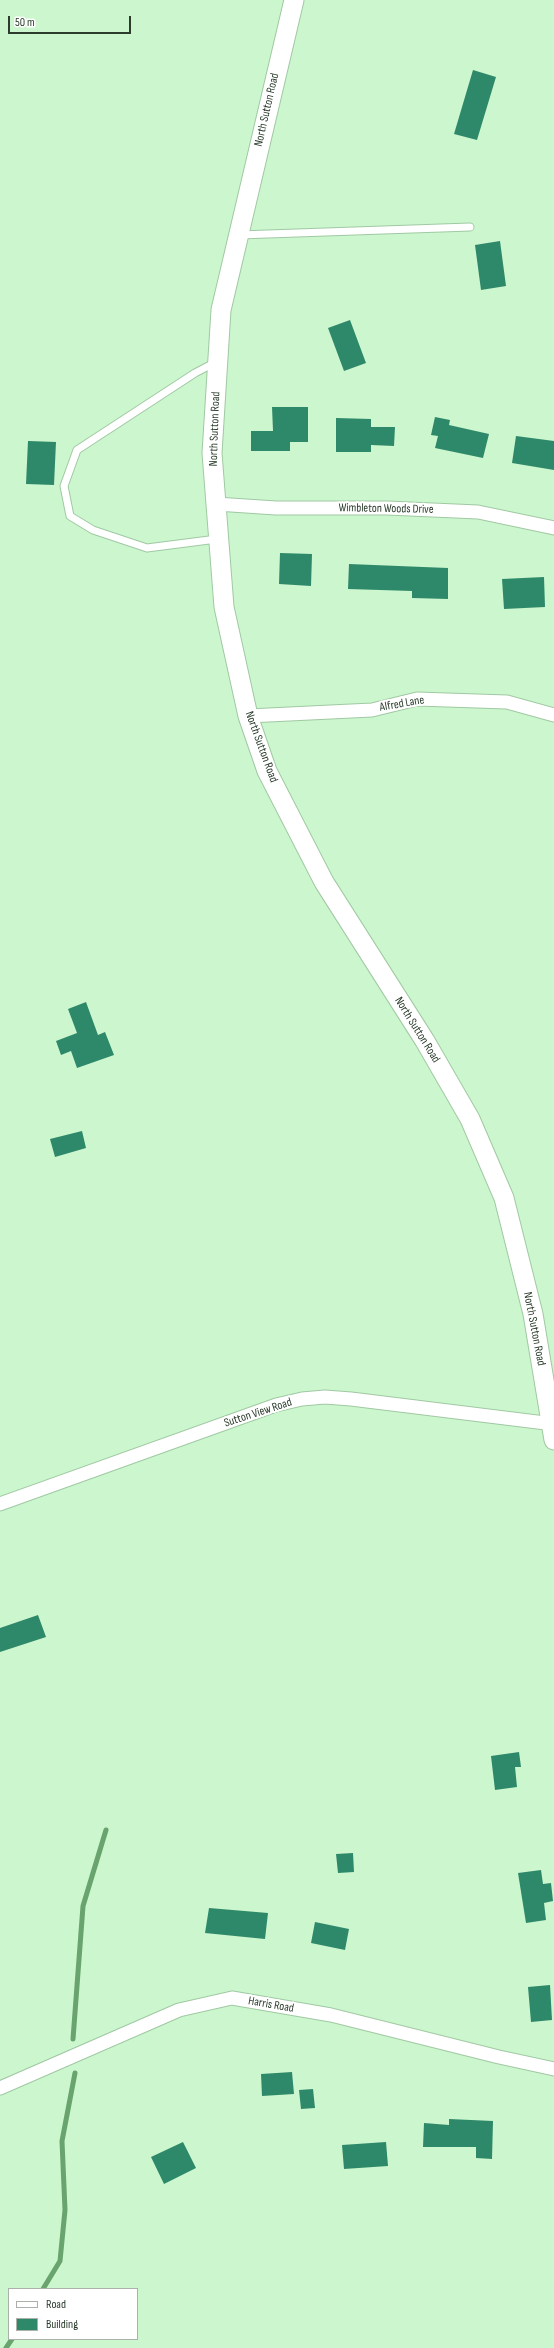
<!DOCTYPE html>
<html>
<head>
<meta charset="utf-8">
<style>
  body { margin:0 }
  #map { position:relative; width:554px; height:2348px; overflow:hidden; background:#ccf6ce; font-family:"Sofia Sans Condensed",sans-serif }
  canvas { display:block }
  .legend { position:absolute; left:8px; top:2288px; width:130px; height:52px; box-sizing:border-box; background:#fff; border:1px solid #aab1ab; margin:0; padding:5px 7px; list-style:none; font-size:12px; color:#2b3c2c }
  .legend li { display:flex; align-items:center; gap:8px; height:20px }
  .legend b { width:20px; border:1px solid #aab1ab }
  .scale { position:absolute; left:8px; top:16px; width:123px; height:18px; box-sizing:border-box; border:2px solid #2b3c2c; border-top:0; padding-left:5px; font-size:12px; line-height:14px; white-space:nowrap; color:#2b3c2c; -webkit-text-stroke:3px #fff; paint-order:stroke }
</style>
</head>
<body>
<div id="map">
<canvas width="554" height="2348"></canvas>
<ul class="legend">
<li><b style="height:5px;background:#fff"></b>Road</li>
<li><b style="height:11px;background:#2e896a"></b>Building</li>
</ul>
<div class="scale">50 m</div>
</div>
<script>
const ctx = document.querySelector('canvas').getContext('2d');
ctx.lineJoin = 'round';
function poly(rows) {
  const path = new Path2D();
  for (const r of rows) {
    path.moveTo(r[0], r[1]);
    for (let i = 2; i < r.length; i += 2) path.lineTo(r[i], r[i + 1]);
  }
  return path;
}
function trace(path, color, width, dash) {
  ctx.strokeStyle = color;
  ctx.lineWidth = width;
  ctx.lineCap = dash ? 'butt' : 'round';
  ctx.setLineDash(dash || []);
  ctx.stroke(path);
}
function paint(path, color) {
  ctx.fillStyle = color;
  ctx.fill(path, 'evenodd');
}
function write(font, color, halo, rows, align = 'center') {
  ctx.font = font + ' "Sofia Sans Condensed",sans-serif';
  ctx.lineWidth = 4;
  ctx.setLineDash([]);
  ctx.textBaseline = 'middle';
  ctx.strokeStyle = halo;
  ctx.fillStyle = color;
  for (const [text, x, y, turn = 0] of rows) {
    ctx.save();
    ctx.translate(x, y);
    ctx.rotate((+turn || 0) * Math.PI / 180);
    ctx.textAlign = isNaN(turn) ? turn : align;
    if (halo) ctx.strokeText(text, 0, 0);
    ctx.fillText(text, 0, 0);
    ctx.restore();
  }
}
trace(poly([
  [73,2039,83,1906,106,1830],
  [43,2289,60,2261,65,2210,62,2141,75,2073],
  [6,2348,12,2339]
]), '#69a36e', 5);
paint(poly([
  [473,70,496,77,477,140,454,134],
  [500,241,506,286,481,290,475,245],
  [350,320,366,363,344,371,328,328],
  [272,407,308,407,308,442,290,442,290,451,251,451,251,431,273,431],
  [435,417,450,420,449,425,489,434,483,458,435,448,438,436,431,435],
  [336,418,371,419,371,427,395,427,394,446,371,445,371,452,336,452],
  [516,436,554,441,554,470,512,463],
  [28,441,56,442,54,485,26,484],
  [280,553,312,554,311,586,279,584],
  [349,564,448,568,448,599,412,598,412,591,348,589],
  [544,577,545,607,504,609,502,579],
  [86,1002,98,1035,105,1032,114,1055,77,1068,71,1051,61,1055,56,1041,77,1033,68,1009],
  [82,1131,86,1148,55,1157,50,1139],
  [38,1615,46,1637,0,1652,0,1628],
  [519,1752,521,1767,515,1767,517,1787,495,1790,491,1756],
  [353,1853,354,1872,338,1873,336,1854],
  [541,1870,543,1884,551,1883,553,1901,544,1903,546,1920,526,1923,518,1873],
  [209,1908,268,1913,265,1939,205,1933],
  [315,1922,349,1929,345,1950,311,1943],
  [550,1985,552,2020,531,2022,528,1987],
  [292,2072,294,2094,262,2096,261,2074],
  [313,2089,315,2108,301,2109,299,2090],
  [449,2119,493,2121,492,2159,476,2158,476,2147,423,2147,424,2123,449,2125],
  [183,2142,196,2168,164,2184,151,2157],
  [386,2142,388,2166,344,2169,342,2145]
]), '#2e896a');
const lane = poly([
  [239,235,470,227],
  [216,362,195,373,77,450,64,486,70,516,93,530,147,548,217,539]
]);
const street = poly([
  [216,504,276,508,387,508,478,512,554,528],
  [248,716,372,710,417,699,507,702,554,715],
  [0,1504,276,1405,302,1399,325,1397,351,1399,554,1424],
  [0,2088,179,2010,232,1998,331,2015,499,2057,554,2069]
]);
const secondary = poly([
  [294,0,221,310,212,453,224,607,248,716,267,771,324,882,425,1041,470,1119,504,1198,533,1314,554,1440]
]);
trace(lane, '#a0c9a3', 9);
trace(street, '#a0c9a3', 15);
trace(secondary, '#a0c9a3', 21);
trace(lane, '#fff', 7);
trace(street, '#fff', 13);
trace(secondary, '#fff', 19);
write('12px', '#2b3c2c', '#fff', [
  ["North Sutton Road",267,110,-77],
  ["North Sutton Road",215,429,-88],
  ["Wimbleton Woods Drive",386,509,1],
  ["Alfred Lane",402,704,-10],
  ["North Sutton Road",261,747,70],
  ["North Sutton Road",417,1030,58],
  ["North Sutton Road",534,1329,79],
  ["Sutton View Road",258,1413,-18],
  ["Harris Road",271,2005,10]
]);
</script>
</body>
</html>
